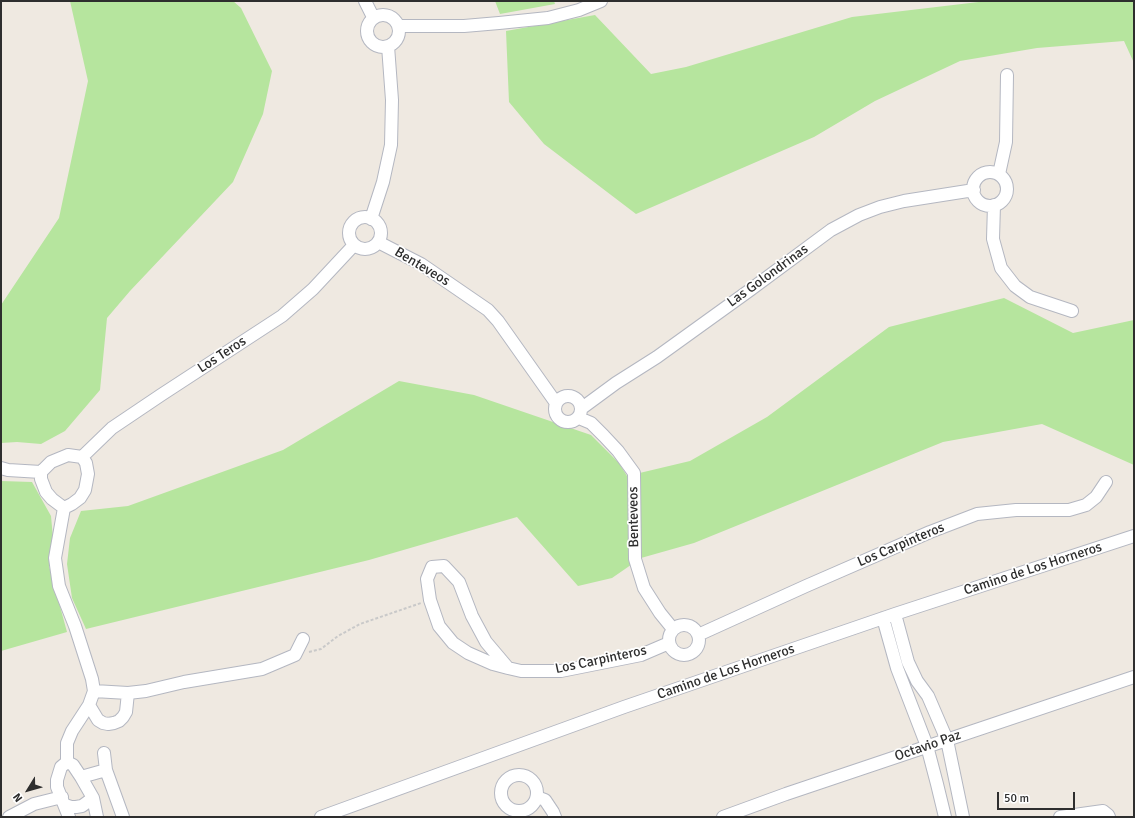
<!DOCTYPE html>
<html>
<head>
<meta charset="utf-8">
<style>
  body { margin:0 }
  #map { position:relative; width:1135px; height:818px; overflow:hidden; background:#efe9e1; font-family:Signika,sans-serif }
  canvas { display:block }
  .frame { position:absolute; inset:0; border:2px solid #2e2e2e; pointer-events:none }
  .north { position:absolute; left:8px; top:770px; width:40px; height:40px; -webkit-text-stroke:3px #fff; paint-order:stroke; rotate:233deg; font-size:11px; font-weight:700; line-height:16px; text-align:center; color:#2e2e2e }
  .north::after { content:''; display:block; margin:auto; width:14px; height:18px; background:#2e2e2e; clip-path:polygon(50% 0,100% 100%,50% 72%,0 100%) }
  .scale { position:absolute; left:997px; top:792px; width:78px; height:18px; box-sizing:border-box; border:2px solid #2e2e2e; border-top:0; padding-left:5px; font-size:12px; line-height:14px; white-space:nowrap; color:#2e2e2e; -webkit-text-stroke:3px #fff; paint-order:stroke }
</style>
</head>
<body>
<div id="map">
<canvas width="1135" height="818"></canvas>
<div class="frame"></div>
<div class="north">N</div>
<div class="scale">50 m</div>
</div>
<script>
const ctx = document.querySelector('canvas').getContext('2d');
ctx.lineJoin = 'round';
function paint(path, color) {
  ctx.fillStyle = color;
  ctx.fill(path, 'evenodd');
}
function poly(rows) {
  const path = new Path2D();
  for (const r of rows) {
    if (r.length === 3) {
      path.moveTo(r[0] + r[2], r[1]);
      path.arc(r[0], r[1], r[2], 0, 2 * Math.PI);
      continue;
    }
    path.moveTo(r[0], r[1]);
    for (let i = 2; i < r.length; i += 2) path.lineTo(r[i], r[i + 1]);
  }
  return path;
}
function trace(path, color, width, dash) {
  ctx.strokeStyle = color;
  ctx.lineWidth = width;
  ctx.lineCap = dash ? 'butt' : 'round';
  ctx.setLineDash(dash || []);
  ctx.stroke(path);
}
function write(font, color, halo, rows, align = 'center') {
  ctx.font = font + ' Signika,sans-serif';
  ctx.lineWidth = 3.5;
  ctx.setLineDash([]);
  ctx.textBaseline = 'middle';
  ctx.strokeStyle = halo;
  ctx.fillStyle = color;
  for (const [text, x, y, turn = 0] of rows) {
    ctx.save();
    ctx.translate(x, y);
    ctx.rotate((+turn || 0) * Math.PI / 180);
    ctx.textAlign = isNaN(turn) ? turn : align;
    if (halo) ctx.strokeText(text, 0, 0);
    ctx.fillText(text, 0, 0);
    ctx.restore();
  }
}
paint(poly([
  [70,1,233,1,241,8,272,71,263,114,233,182,130,291,107,318,100,390,65,431,41,444,17,442,1,443,1,305,59,218,88,81],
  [495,1,554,1,555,4,500,14],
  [987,1,1134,1,1134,63,1124,41,1037,48,960,61,875,101,814,137,636,214,544,144,509,102,506,31,595,15,651,74,686,67,852,17],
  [1004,298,1073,333,1134,320,1134,465,1042,424,943,442,694,543,641,558,612,578,578,586,517,517,369,560,86,629,72,598,67,564,70,538,81,511,128,506,283,450,399,381,474,395,591,435,619,463,627,476,690,461,767,417,889,327],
  [1,481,32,482,51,516,53,538,49,566,67,632,1,651]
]), '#b6e59e');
const minor = poly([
  [365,1,373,17],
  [383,31,16],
  [398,26,464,26,499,23,548,18,579,10,601,1],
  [990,189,17],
  [999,174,1006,142,1007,75],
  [994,205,993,239,1001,268,1015,286,1030,297,1072,311],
  [365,233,16],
  [371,219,383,182,391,145,392,100,388,46],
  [378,242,421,264,488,310,498,321,556,403],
  [568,409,13],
  [582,408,616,383,657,357,750,290,831,230,859,215,880,207,904,201,974,190],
  [579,418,591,423,604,436,618,451,634,473,635,559,644,588,660,613,673,629],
  [68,455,82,457,86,463,88,474,85,490,80,498,72,504,64,508,52,499,46,492,41,479,41,472,51,462,68,455],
  [82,457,112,428,161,395,282,316,313,289,354,245],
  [1,468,8,470,41,472],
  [64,508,55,558,59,586,75,626,92,679,94,691,89,705,72,731,67,743,67,762,61,767,57,780,57,787,69,817],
  [895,614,908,662,917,681,928,696,947,740,963,817],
  [883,618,897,668,927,746,937,784,945,817],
  [684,640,15],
  [698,635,806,586,930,532,977,514,1016,510,1069,510,1086,505,1096,497,1106,482],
  [508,668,486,642,472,616,459,582,444,566,432,567,427,579,430,600,439,626,453,643,468,653,493,664,508,668,521,671,561,671,641,655,669,643],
  [94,691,128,693,146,691,184,682,262,669,295,655,303,639],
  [89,705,98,720,103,723,108,724,114,723,119,721,123,717,126,712,128,693],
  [104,753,106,770,123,817],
  [67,762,73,765,81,777,93,798,97,817],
  [519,793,18],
  [81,777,106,770],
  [537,797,545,800,553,812,555,817],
  [65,805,71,807,76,807,82,806,93,798],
  [9,817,34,804,62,797],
  [321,817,624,707,895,614,1134,536],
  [723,817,786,794,1134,677],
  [1060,817,1103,811,1108,815,1109,817]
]);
trace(minor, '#b4b7c1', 14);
trace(poly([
  [309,652,321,649,338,636,360,624,421,603]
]), '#c9c9c9', 2, [3, 2]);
trace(minor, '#fff', 12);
write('14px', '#2e2e2e', '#fff', [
  ["Benteveos",422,267,31],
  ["Las Golondrinas",768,276,-36],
  ["Los Teros",222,355,-33],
  ["Benteveos",634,517,-91],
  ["Los Carpinteros",901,545,-23],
  ["Camino de Los Horneros",1033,569,-18],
  ["Los Carpinteros",601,660,-12],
  ["Camino de Los Horneros",726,672,-19],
  ["Octavio Paz",928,746,-19]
]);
</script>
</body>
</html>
